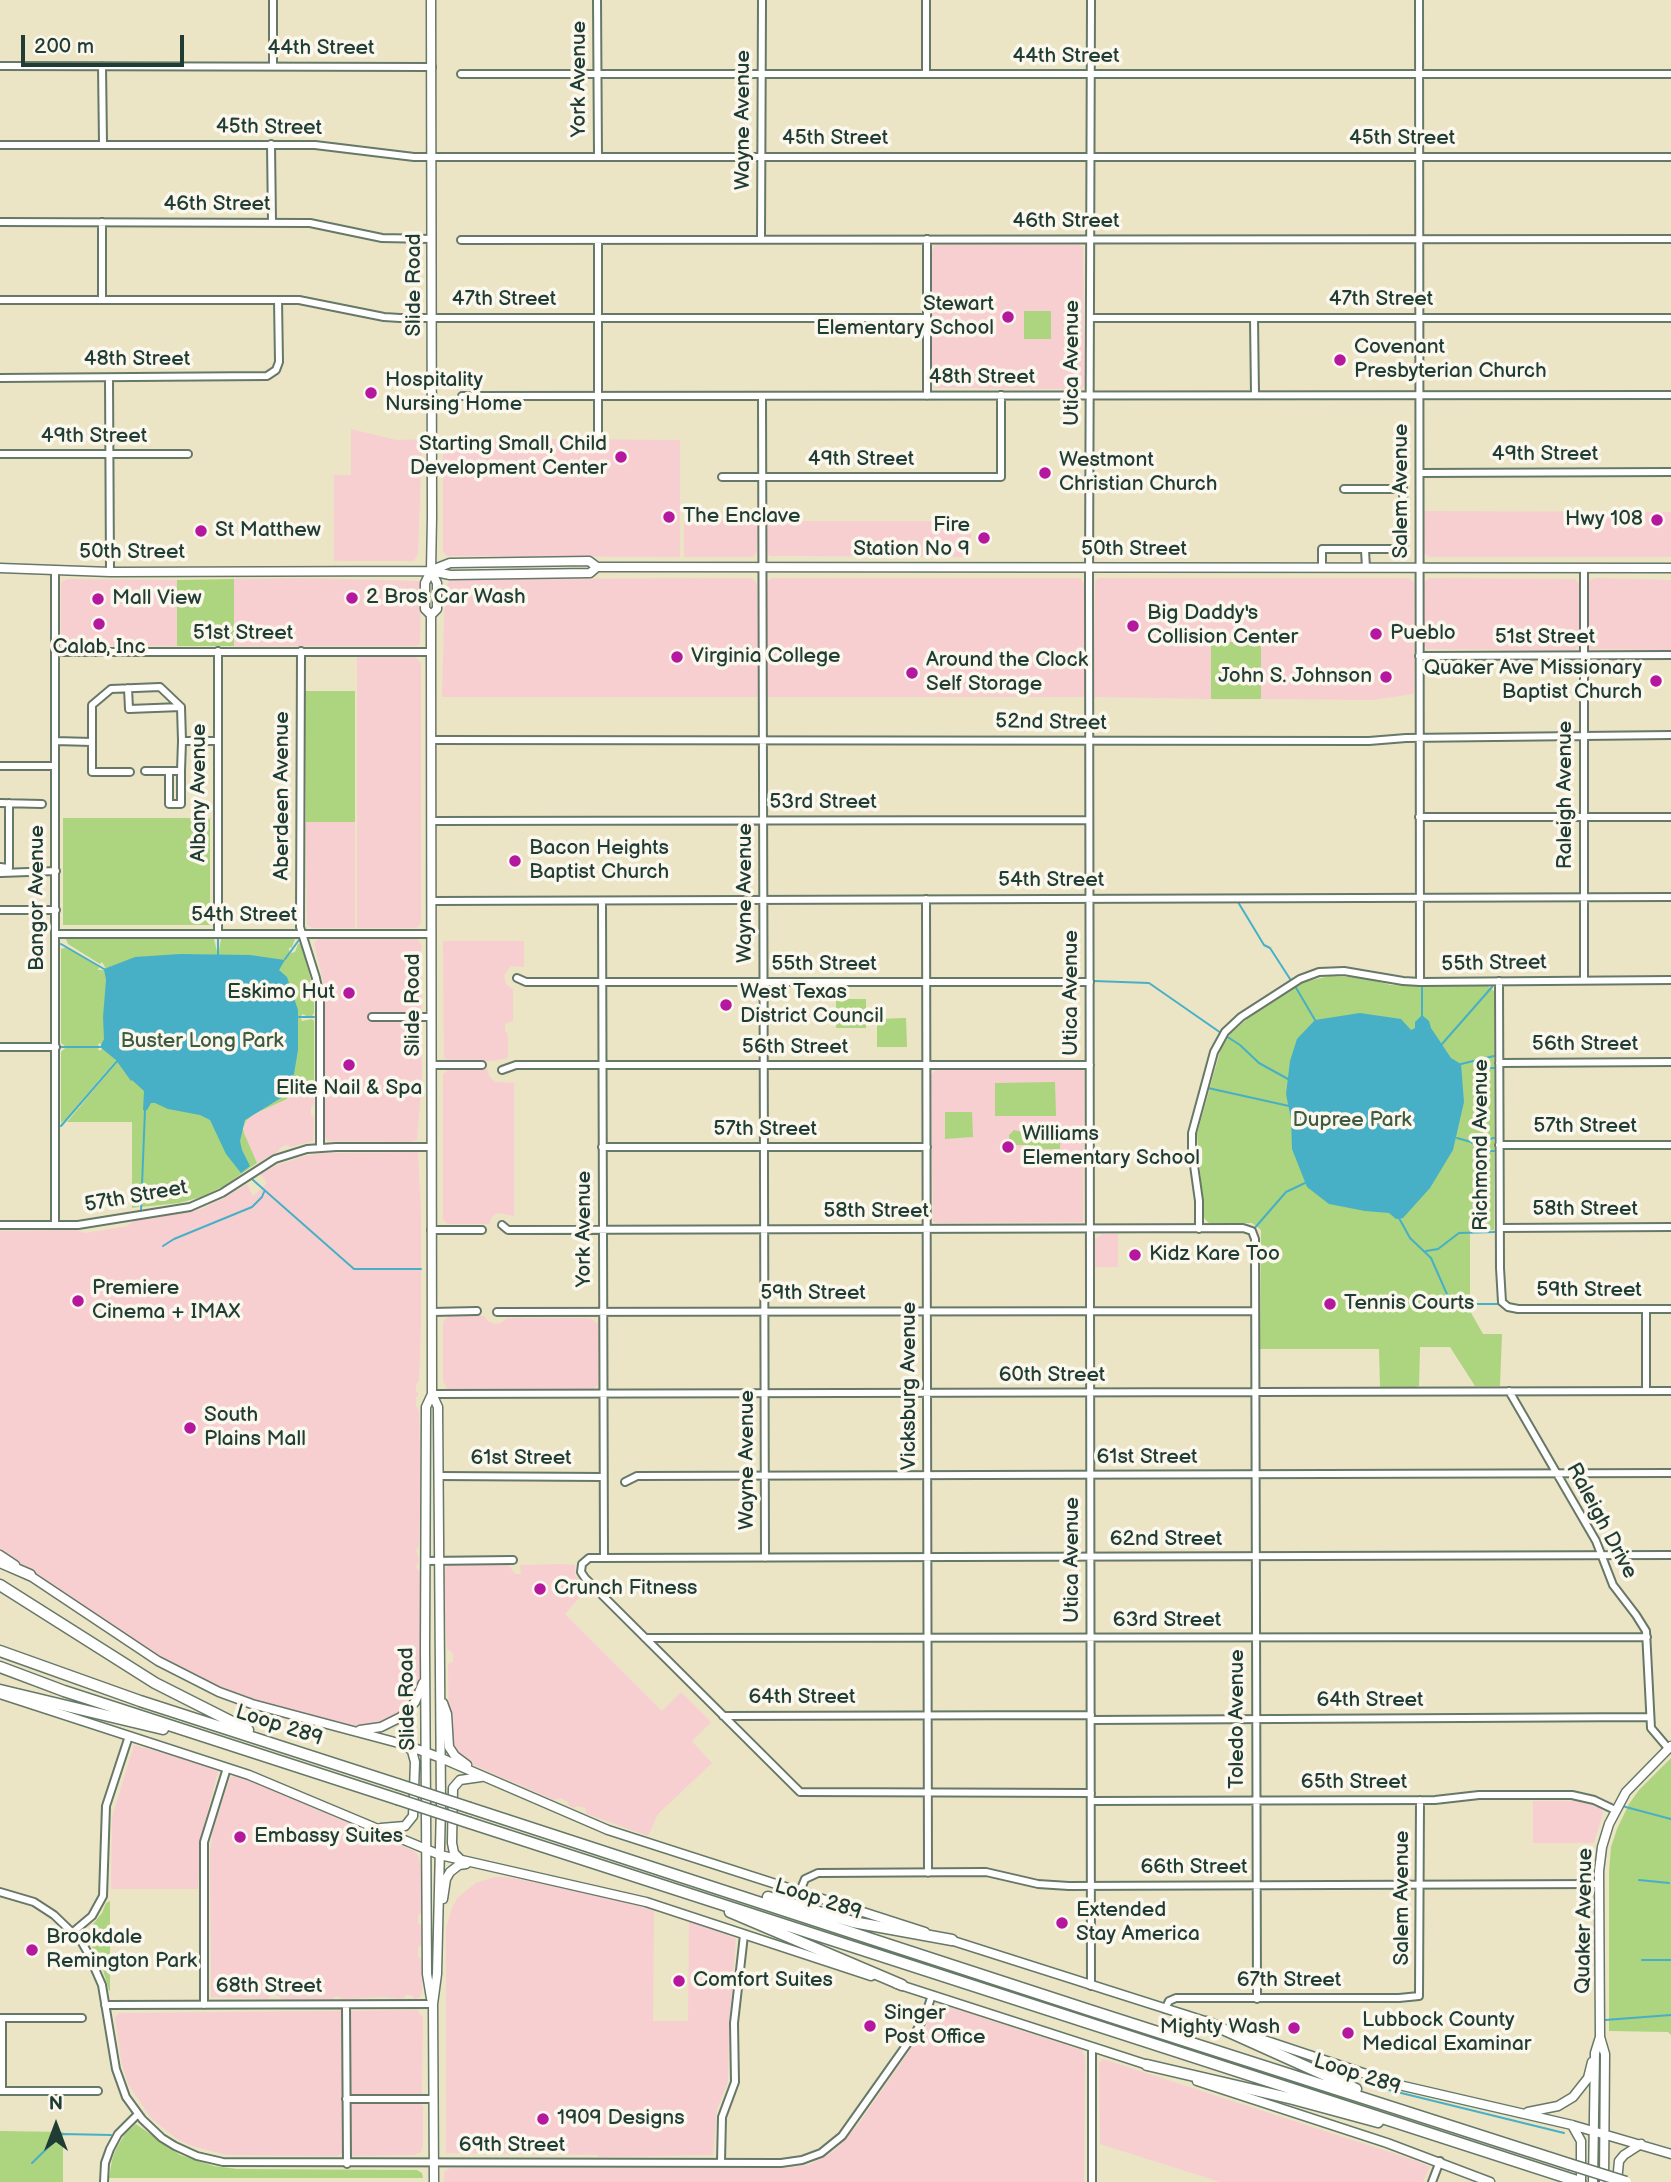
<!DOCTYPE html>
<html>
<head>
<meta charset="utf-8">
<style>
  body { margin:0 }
  #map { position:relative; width:1671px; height:2182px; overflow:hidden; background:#ebe5c6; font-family:"Balsamiq Sans",sans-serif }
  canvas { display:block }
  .north { position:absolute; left:21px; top:2091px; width:70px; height:70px; -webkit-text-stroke:5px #fbf7ec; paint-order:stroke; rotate:0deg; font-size:19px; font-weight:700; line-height:28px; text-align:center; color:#1f3d34 }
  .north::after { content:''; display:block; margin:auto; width:24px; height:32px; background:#1f3d34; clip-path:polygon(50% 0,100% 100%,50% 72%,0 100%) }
  .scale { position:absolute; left:21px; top:35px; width:163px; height:32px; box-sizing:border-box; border:4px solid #1f3d34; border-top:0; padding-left:9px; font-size:21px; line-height:24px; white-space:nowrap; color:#1f3d34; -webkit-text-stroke:5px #fbf7ec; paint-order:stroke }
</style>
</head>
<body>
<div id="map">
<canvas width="1671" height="2182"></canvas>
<div class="north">N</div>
<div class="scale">200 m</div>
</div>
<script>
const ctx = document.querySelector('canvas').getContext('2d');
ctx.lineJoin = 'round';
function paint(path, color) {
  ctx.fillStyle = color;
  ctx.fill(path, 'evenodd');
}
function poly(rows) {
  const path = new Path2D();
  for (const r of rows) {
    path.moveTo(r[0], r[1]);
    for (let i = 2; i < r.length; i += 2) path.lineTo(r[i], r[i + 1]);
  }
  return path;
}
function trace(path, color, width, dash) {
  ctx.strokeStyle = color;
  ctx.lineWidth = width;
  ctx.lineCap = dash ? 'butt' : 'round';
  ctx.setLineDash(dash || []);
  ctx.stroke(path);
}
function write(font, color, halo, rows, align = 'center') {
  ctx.font = font + ' "Balsamiq Sans",sans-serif';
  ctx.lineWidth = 7;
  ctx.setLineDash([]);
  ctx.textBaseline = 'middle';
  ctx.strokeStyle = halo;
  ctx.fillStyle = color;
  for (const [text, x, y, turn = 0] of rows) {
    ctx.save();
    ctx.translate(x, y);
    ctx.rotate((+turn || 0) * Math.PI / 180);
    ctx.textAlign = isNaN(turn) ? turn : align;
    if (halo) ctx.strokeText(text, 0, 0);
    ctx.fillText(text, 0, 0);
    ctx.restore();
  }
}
paint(poly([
  [938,245,1079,245,1083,247,1085,383,1083,387,1079,389,935,388,932,383,932,251,934,246],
  [351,429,396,440,422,439,418,553,414,561,334,561,334,475,351,475],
  [443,438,680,440,680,557,446,556,443,551],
  [1423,511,1671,512,1671,557,1429,557,1423,552],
  [757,520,757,552,753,557,684,557,684,521],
  [766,521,971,521,971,557,770,556,766,552],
  [307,578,418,581,421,586,420,644,416,646,234,646,234,579],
  [752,578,757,584,758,697,442,697,445,587,451,579],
  [772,578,1080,578,1084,584,1084,697,767,697,766,583],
  [1098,578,1409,578,1414,582,1414,694,1372,700,1261,699,1261,642,1211,642,1211,699,1094,697,1095,582],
  [1429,578,1575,579,1579,584,1579,646,1574,650,1427,649,1423,644,1423,583],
  [1598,578,1671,580,1671,650,1589,649,1587,584,1591,579],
  [70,579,177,580,177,646,63,645,61,641,61,584,64,580],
  [357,657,415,657,421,663,421,923,417,928,357,928],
  [306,822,355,822,355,928,312,928,307,925],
  [416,938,421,944,422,1078,417,1140,411,1142,328,1141,325,1137,325,989,314,943,319,939],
  [443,941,524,941,524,967,511,966,504,975,506,984,513,989,513,1021,505,1024,505,1031,508,1034,508,1058,492,1061,448,1061,444,1057],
  [488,1069,489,1076,495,1082,514,1083,514,1216,498,1213,492,1217,489,1224,447,1224,443,1219,443,1074,448,1070],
  [937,1069,1078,1069,1084,1071,1083,1222,937,1223,933,1221,931,1075],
  [292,1090,314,1090,314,1104,311,1107,311,1114,314,1118,313,1141,291,1147,286,1145,280,1148,278,1152,257,1163,244,1133,244,1125,249,1117,287,1099],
  [418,1152,421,1212,421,1323,419,1381,416,1385,416,1391,419,1394,416,1397,416,1406,419,1410,421,1488,419,1546,416,1550,419,1560,416,1567,421,1573,420,1677,414,1697,403,1711,384,1723,367,1727,355,1726,260,1701,206,1682,151,1651,0,1550,0,1231,76,1230,85,1233,127,1226,134,1221,199,1210,224,1198,247,1184,253,1196,267,1183,261,1174,277,1165,305,1156,323,1153],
  [1102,1234,1118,1234,1118,1267,1095,1267,1095,1239],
  [448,1316,484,1316,489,1322,495,1324,501,1323,507,1318,590,1318,599,1324,598,1385,593,1389,447,1389,443,1380,443,1322],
  [561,1564,575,1565,575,1575,587,1589,565,1614,662,1711,681,1692,711,1722,692,1741,712,1763,658,1814,648,1836,587,1814,585,1808,578,1806,574,1808,569,1806,568,1802,561,1798,554,1800,464,1761,455,1753,449,1736,448,1664,453,1661,453,1653,447,1649,443,1582,445,1567,449,1565,509,1565,515,1574,521,1574,520,1565],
  [134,1745,216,1768,218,1771,200,1841,198,1889,111,1889,112,1817],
  [236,1775,412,1850,418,1855,421,1865,422,1913,418,1916,418,1923,422,1926,422,1944,418,1947,418,1956,422,1960,422,1992,420,1997,415,1999,411,1995,406,1995,403,1999,382,1997,344,1999,336,1996,333,1999,282,1999,277,1995,272,1995,268,1999,211,1997,210,1852,213,1830,230,1778],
  [1533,1801,1578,1801,1601,1808,1603,1813,1594,1843,1533,1843],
  [494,1877,507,1877,598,1895,654,1910,653,2021,688,2021,689,1921,736,1938,729,2028,728,2082,717,2109,713,2155,598,2157,597,2155,446,2153,446,1928,452,1908,458,1897,476,1883],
  [940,2004,1082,2050,1085,2058,1084,2182,444,2182,444,2172,450,2168,786,2168,809,2165,834,2151,857,2126,926,2027,935,2007],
  [417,2010,423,2017,422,2094,350,2095,350,2011],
  [342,2011,343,2151,338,2156,226,2155,192,2146,177,2139,151,2118,128,2084,121,2060,115,2017,119,2013],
  [1103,2059,1414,2160,1430,2167,1423,2182,1220,2182,1100,2144,1099,2063],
  [350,2103,419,2103,423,2106,423,2147,421,2152,414,2155,351,2156]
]), '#f7cfd1');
paint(poly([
  [1024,311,1051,311,1051,339,1024,339],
  [234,579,234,646,177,646,177,580],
  [1211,642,1261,642,1261,699,1211,699],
  [305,691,355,691,355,822,306,822],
  [63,818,210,818,210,925,63,925],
  [66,939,214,939,218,956,221,939,295,939,292,947,289,948,289,952,285,959,291,953,295,952,298,944,301,943,314,992,314,1013,312,1016,306,1016,303,1014,300,1017,302,1021,312,1019,314,1021,314,1090,292,1090,287,1099,254,1114,246,1121,243,1128,244,1133,257,1163,224,1186,201,1197,179,1203,142,1207,140,1192,139,1207,132,1208,132,1122,67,1122,117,1062,116,1060,65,1120,61,1123,61,1052,65,1048,98,1048,99,1051,102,1049,102,1045,99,1043,98,1046,65,1046,61,1043,61,949,67,947,99,967,98,970,104,970,105,967,102,962,100,964,68,944],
  [1330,976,1365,978,1391,985,1413,986,1488,986,1494,991,1494,1230,1470,1231,1470,1311,1483,1334,1502,1334,1500,1386,1475,1386,1450,1347,1420,1347,1419,1386,1411,1388,1380,1388,1379,1349,1260,1349,1261,1230,1252,1223,1209,1223,1204,1218,1197,1134,1221,1048,1231,1033,1252,1015,1303,982],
  [836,999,866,999,866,1028,836,1028],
  [906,1018,907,1047,877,1047,877,1019],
  [1055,1082,1056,1116,995,1116,995,1083],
  [945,1112,972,1112,973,1137,945,1139],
  [1014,1130,1030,1134,1060,1134,1060,1149,1030,1149,1030,1145,1010,1145,1009,1135],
  [1671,1758,1671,2035,1668,2032,1609,2031,1609,1872,1611,1847,1617,1829,1629,1804,1639,1790],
  [110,1901,110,1991,109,1991,101,1963,85,1934,102,1913,106,1903],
  [136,2124,180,2155,214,2166,237,2169,417,2170,422,2173,423,2178,109,2178,112,2160,116,2149,125,2134],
  [0,2131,63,2132,63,2182,0,2182]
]), '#add47e');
paint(poly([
  [180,954,250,955,285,960,279,970,287,977,298,1010,298,1050,294,1074,281,1098,245,1120,240,1141,242,1150,250,1166,241,1173,226,1154,210,1120,200,1115,168,1109,155,1103,151,1103,147,1110,143,1110,144,1091,132,1080,131,1081,116,1060,100,1047,104,1039,103,1017,106,980,104,969,135,957],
  [1360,1013,1401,1019,1411,1030,1415,1028,1415,1022,1422,1015,1429,1021,1431,1028,1451,1058,1461,1064,1464,1102,1453,1150,1430,1188,1403,1218,1396,1219,1389,1213,1365,1211,1329,1204,1307,1187,1292,1149,1291,1119,1286,1094,1290,1061,1297,1039,1315,1020]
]), '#47b0c6');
trace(poly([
  [1238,902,1264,945,1270,948,1292,982],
  [218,939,218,956],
  [61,944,104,969],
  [285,959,299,940],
  [1094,981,1149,983,1221,1033],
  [1295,986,1315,1020],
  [1422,986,1422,1015],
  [299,1017,314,1017],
  [1226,1036,1240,1045,1259,1063,1288,1079],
  [1442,1044,1492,987],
  [61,1047,100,1047],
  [1476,1061,1486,1068,1494,1068],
  [1461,1064,1494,1056],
  [1208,1088,1289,1106],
  [61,1126,117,1061],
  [1457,1138,1471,1142,1494,1138],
  [1472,1143,1489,1151,1494,1151],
  [253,1180,354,1269,421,1269],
  [141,1210,145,1110],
  [1399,1218,1410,1238,1431,1258,1450,1301,1455,1304,1498,1304],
  [1253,1230,1286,1192,1305,1183],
  [163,1246,174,1239,252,1207,262,1197,264,1192],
  [1426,1251,1438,1249,1459,1233,1495,1232],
  [1622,1806,1671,1819],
  [1639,1880,1669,1883],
  [1642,1960,1671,1960],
  [1605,2020,1671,2015],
  [1389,2090,1564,2133],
  [32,2163,62,2134,111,2135]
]), '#47b0c6', 2);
const minor = poly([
  [273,0,273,66],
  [597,0,598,157],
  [926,0,926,74],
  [1091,0,1089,583,1091,1986],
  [1419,0,1420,982],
  [0,66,432,67],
  [102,66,103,144],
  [461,74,1671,74],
  [271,144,272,222],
  [0,145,315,145,414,157,1671,157],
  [0,222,310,223,382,238,432,239],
  [927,239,927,396],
  [461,240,1671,239],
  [598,240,598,436],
  [761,240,762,0],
  [0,300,299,300,384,317,400,318,927,318],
  [102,300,102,222],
  [1091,318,1671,318],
  [1254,318,1255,395],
  [0,378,267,376,276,370,279,362,278,300],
  [109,378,110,572],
  [462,396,1671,395],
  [762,396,765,1558],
  [0,454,188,454],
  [1420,473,1671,472],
  [722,477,1001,477,1001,395],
  [1344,489,1403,489],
  [1365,550,1366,568],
  [1322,567,1322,549,1404,549,1402,429],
  [55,570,55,1225],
  [218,651,218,934],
  [301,651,300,927,316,978,320,997,320,1148],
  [55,652,431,652],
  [1419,656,1671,655],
  [128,688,129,709,181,707],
  [431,740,1369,741,1406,738,1671,735],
  [55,741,92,742,92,705,111,689,160,687,181,707,182,741,218,741],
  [92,742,92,772,130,772],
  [0,766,55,766],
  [145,771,181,771,182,741],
  [169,771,169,804,181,804,181,771],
  [0,803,42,804],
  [1419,817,1671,817],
  [431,821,1089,820],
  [0,867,9,868,9,803],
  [1,873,56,871],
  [926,899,928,1873],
  [431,901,1671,897],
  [602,901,604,1558],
  [0,910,56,910],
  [56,934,431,934],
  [517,978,526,982,1090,982],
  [1584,980,1584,568],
  [1499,981,1500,1268,1502,1302,1508,1307,1518,1309,1671,1309],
  [372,1017,431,1017],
  [0,1047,56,1047],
  [1499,1063,1671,1062],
  [431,1065,482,1065],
  [502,1070,516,1065,1090,1065],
  [1499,1145,1671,1145],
  [602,1147,927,1147],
  [0,1225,78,1225,190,1207,222,1193,275,1159,307,1149,336,1147,431,1147],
  [502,1225,508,1230,516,1230,1243,1228,1252,1231,1255,1239,1257,1999],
  [1500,1228,1671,1227],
  [1199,1229,1199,1201,1192,1151,1192,1133,1214,1052,1225,1032,1241,1017,1300,979,1319,972,1344,971,1403,981,1420,982,1671,980],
  [431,1230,482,1230],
  [1646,1309,1646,1390],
  [432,1312,477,1311],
  [497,1312,1255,1311],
  [1509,1391,1596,1541,1613,1585,1636,1615,1646,1631,1651,1728,1668,1748],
  [432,1394,1671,1391],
  [438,1476,603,1477],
  [625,1482,637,1476,1671,1473],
  [425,1561,513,1560],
  [645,1638,1647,1637],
  [723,1716,1091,1715],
  [1091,1720,1649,1717],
  [1091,1793,800,1792,585,1578,581,1572,582,1564,589,1558,595,1558,1671,1555],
  [1091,1801,1435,1800,1479,1795,1572,1795,1594,1800,1615,1810],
  [800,1891,805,1879,818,1873,986,1872,1038,1884,1069,1886,1599,1884],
  [0,1892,34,1902,54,1915,81,1941,88,1953,102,1985,116,2069,126,2097,142,2119,162,2138,175,2146,197,2156,223,2162,781,2163,802,2160,821,2153,842,2136,915,2033,925,2016,932,1995],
  [73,1932,92,1916,103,1896,106,1806,129,1736],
  [105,2005,433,2004],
  [204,2005,204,1842,227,1768],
  [346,2005,347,2164],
  [1165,2009,1169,2001,1176,1998,1399,1998,1419,1996,1420,1800],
  [0,2018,82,2018],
  [0,2091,98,2091],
  [2,2091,2,2018],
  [346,2099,433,2099],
  [721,2162,722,2117,735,2082,734,2023,744,1935],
  [104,2182,105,2163,110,2149,118,2134,138,2114],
  [1092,2182,1092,2047],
  [1432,2182,1440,2161]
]);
const major = poly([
  [0,568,110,572,431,571,450,575,590,573,597,567,612,567,1671,568],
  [432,570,450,563,589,561,597,567],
  [431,571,437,583,437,609,431,615,431,652,432,1394,438,1407,441,1805,437,1974,433,2004,434,2182],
  [431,615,425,609,425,583,431,571,432,517,431,0],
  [0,1555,15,1565],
  [26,1573,158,1661,219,1692,252,1704,406,1745,441,1758,608,1830,925,1932],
  [3,1695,249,1775,440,1855,646,1902,871,1976],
  [443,1703,447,1714,449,1747,455,1756,467,1765],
  [360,1730,381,1727,401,1717,415,1702,423,1683],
  [381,1828,405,1826,413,1816,415,1762,412,1751,408,1747],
  [460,1859,454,1853,452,1843,453,1788,460,1780,481,1777],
  [443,1899,446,1879,450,1872,459,1865,466,1864],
  [947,1939,1211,2023],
  [897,1984,1151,2066],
  [431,1998,427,1974,425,1649,426,1407,432,1394],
  [1237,2031,1399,2085,1572,2125,1671,2154],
  [1600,2037,1605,2054,1604,2182],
  [1197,2081,1387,2143,1490,2182],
  [1528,2112,1558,2106,1573,2097,1588,2078,1592,2062],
  [1572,2125,1581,2141,1581,2182],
  [1593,2182,1595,2053,1600,2037,1599,1871,1602,1847,1609,1824,1626,1792,1671,1746],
  [1617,2182,1619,2161,1624,2155,1641,2144]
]);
const highway = poly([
  [0,1562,30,1575],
  [0,1585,155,1683,248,1730],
  [0,1651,140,1701,397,1784],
  [0,1667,64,1691,397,1799],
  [0,1690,163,1729],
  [470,1808,1089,2010,1569,2164],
  [470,1823,1580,2182],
  [768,1897,853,1922,952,1940],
  [730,1912,902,1985],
  [1207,2022,1356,2089],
  [1147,2065,1293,2099,1378,2122]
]);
trace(minor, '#667867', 10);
trace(major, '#667867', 11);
trace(highway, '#667867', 13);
trace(minor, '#fff', 6);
trace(major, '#fff', 8);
trace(highway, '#fff', 10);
const highwayBridge = poly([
  [397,1784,470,1808],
  [397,1799,470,1823],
  [1569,2164,1626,2182]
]);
trace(highwayBridge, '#667867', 13, []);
trace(highwayBridge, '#fff', 10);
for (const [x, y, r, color] of [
  [1008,317,7,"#b5179e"],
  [1340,360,7,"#b5179e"],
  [371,393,7,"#b5179e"],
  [621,457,7,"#b5179e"],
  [1045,473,7,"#b5179e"],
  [669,517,7,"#b5179e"],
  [1657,520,7,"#b5179e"],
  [201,531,7,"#b5179e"],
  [984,538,7,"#b5179e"],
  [352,598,7,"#b5179e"],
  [98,599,7,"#b5179e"],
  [99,624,7,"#b5179e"],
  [1133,626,7,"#b5179e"],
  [1376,634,7,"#b5179e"],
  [677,657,7,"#b5179e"],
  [912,673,7,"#b5179e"],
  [1386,677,7,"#b5179e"],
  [1656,681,7,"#b5179e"],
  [515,861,7,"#b5179e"],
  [349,993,7,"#b5179e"],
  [726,1005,7,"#b5179e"],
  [349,1065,7,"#b5179e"],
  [1008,1147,7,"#b5179e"],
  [1135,1255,7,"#b5179e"],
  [78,1301,7,"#b5179e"],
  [1330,1304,7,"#b5179e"],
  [190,1428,7,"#b5179e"],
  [540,1589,7,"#b5179e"],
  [240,1837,7,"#b5179e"],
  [1062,1923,7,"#b5179e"],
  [32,1950,7,"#b5179e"],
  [679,1981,7,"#b5179e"],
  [870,2026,7,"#b5179e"],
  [1294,2028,7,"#b5179e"],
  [1348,2033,7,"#b5179e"],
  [543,2119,7,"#b5179e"]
]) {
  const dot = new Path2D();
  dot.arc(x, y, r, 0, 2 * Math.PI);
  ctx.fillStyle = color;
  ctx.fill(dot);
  trace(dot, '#fbf7ec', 2.5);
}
write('21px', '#1f3d34', '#fbf7ec', [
  ["44th Street",321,49],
  ["44th Street",1066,57],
  ["York Avenue",580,79,-90],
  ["Wayne Avenue",744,120,-90],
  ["45th Street",269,128,1],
  ["45th Street",835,139],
  ["45th Street",1402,139],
  ["46th Street",217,205],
  ["46th Street",1066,222],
  ["Slide Road",415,285,-90],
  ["47th Street",504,300],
  ["47th Street",1381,300],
  ["48th Street",137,360],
  ["Utica Avenue",1073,363,-90],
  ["48th Street",982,378],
  ["49th Street",94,437],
  ["49th Street",1545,455],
  ["49th Street",861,460],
  ["Salem Avenue",1402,491,-90],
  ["50th Street",1134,550],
  ["50th Street",132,553],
  ["51st Street",243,634],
  ["51st Street",1545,638],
  ["52nd Street",1051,723,1],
  ["Albany Avenue",200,793,-90],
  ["Raleigh Avenue",1566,795,-90],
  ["Aberdeen Avenue",283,796,-90],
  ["53rd Street",823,803],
  ["54th Street",1051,881],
  ["Wayne Avenue",746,893,-90],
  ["Bangor Avenue",38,898,-90],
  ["54th Street",244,916],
  ["55th Street",1494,964,-1],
  ["55th Street",824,965],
  ["Utica Avenue",1072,993,-90],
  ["Slide Road",414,1005,-90],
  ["56th Street",1585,1045],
  ["56th Street",795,1048],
  ["57th Street",1585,1127],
  ["57th Street",765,1130],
  ["Richmond Avenue",1482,1145,-90],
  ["57th Street",136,1197,-10],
  ["58th Street",1585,1210],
  ["58th Street",876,1212],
  ["York Avenue",585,1229,-90],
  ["59th Street",1589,1291],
  ["59th Street",813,1294],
  ["60th Street",1052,1376],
  ["Vicksburg Avenue",910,1386,-90],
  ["61st Street",1147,1458],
  ["61st Street",521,1459],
  ["Wayne Avenue",748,1460,-90],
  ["Raleigh Drive",1601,1521,62],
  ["62nd Street",1166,1540],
  ["Utica Avenue",1073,1560,-90],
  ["63rd Street",1167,1621],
  ["64th Street",802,1698],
  ["Slide Road",408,1699,-91],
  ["64th Street",1370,1701],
  ["Toledo Avenue",1238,1719,-90],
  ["Loop 289",279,1726,18],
  ["65th Street",1354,1783],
  ["66th Street",1194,1868],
  ["Salem Avenue",1403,1898,-90],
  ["Loop 289",818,1900,18],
  ["Quaker Avenue",1585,1921,-89],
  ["67th Street",1289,1981],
  ["68th Street",269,1987],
  ["Loop 289",1357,2075,18],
  ["69th Street",512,2146]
]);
write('21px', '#1f3d34', '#fbf7ec', [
  ["Stewart",994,305,"right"],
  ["Elementary School",994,329,"right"],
  ["Covenant",1354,348],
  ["Presbyterian Church",1354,372],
  ["Hospitality",385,381],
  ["Nursing Home",385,405],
  ["Starting Small, Child",607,445,"right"],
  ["Development Center",607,469,"right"],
  ["Westmont",1059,461],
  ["Christian Church",1059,485],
  ["The Enclave",683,517],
  ["Hwy 108",1643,520,"right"],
  ["Fire",970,526,"right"],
  ["Station No 9",970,550,"right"],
  ["St Matthew",215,531],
  ["2 Bros Car Wash",366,598],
  ["Mall View",112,599],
  ["Big Daddy's",1147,614],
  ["Collision Center",1147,638],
  ["Pueblo",1390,634],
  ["Calab, Inc",99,648,"center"],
  ["Virginia College",691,657],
  ["Around the Clock",926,661],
  ["Self Storage",926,685],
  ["Quaker Ave Missionary",1642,669,"right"],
  ["Baptist Church",1642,693,"right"],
  ["John S. Johnson",1372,677,"right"],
  ["Bacon Heights",529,849],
  ["Baptist Church",529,873],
  ["Eskimo Hut",335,993,"right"],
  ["West Texas",740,993],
  ["District Council",740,1017],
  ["Elite Nail & Spa",349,1089,"center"],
  ["Williams",1022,1135],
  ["Elementary School",1022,1159],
  ["Kidz Kare Too",1149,1255],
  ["Premiere",92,1289],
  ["Cinema + IMAX",92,1313],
  ["Tennis Courts",1344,1304],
  ["South",204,1416],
  ["Plains Mall",204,1440],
  ["Crunch Fitness",554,1589],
  ["Embassy Suites",254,1837],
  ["Extended",1076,1911],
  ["Stay America",1076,1935],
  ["Brookdale",46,1938],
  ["Remington Park",46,1962],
  ["Comfort Suites",693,1981],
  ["Singer",884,2014],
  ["Post Office",884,2038],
  ["Lubbock County",1362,2021],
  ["Medical Examinar",1362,2045],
  ["Mighty Wash",1280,2028,"right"],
  ["1909 Designs",557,2119]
], 'left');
write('21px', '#3b5b43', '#fbf7ec', [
  ["Buster Long Park",202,1042],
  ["Dupree Park",1352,1121]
]);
</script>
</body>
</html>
